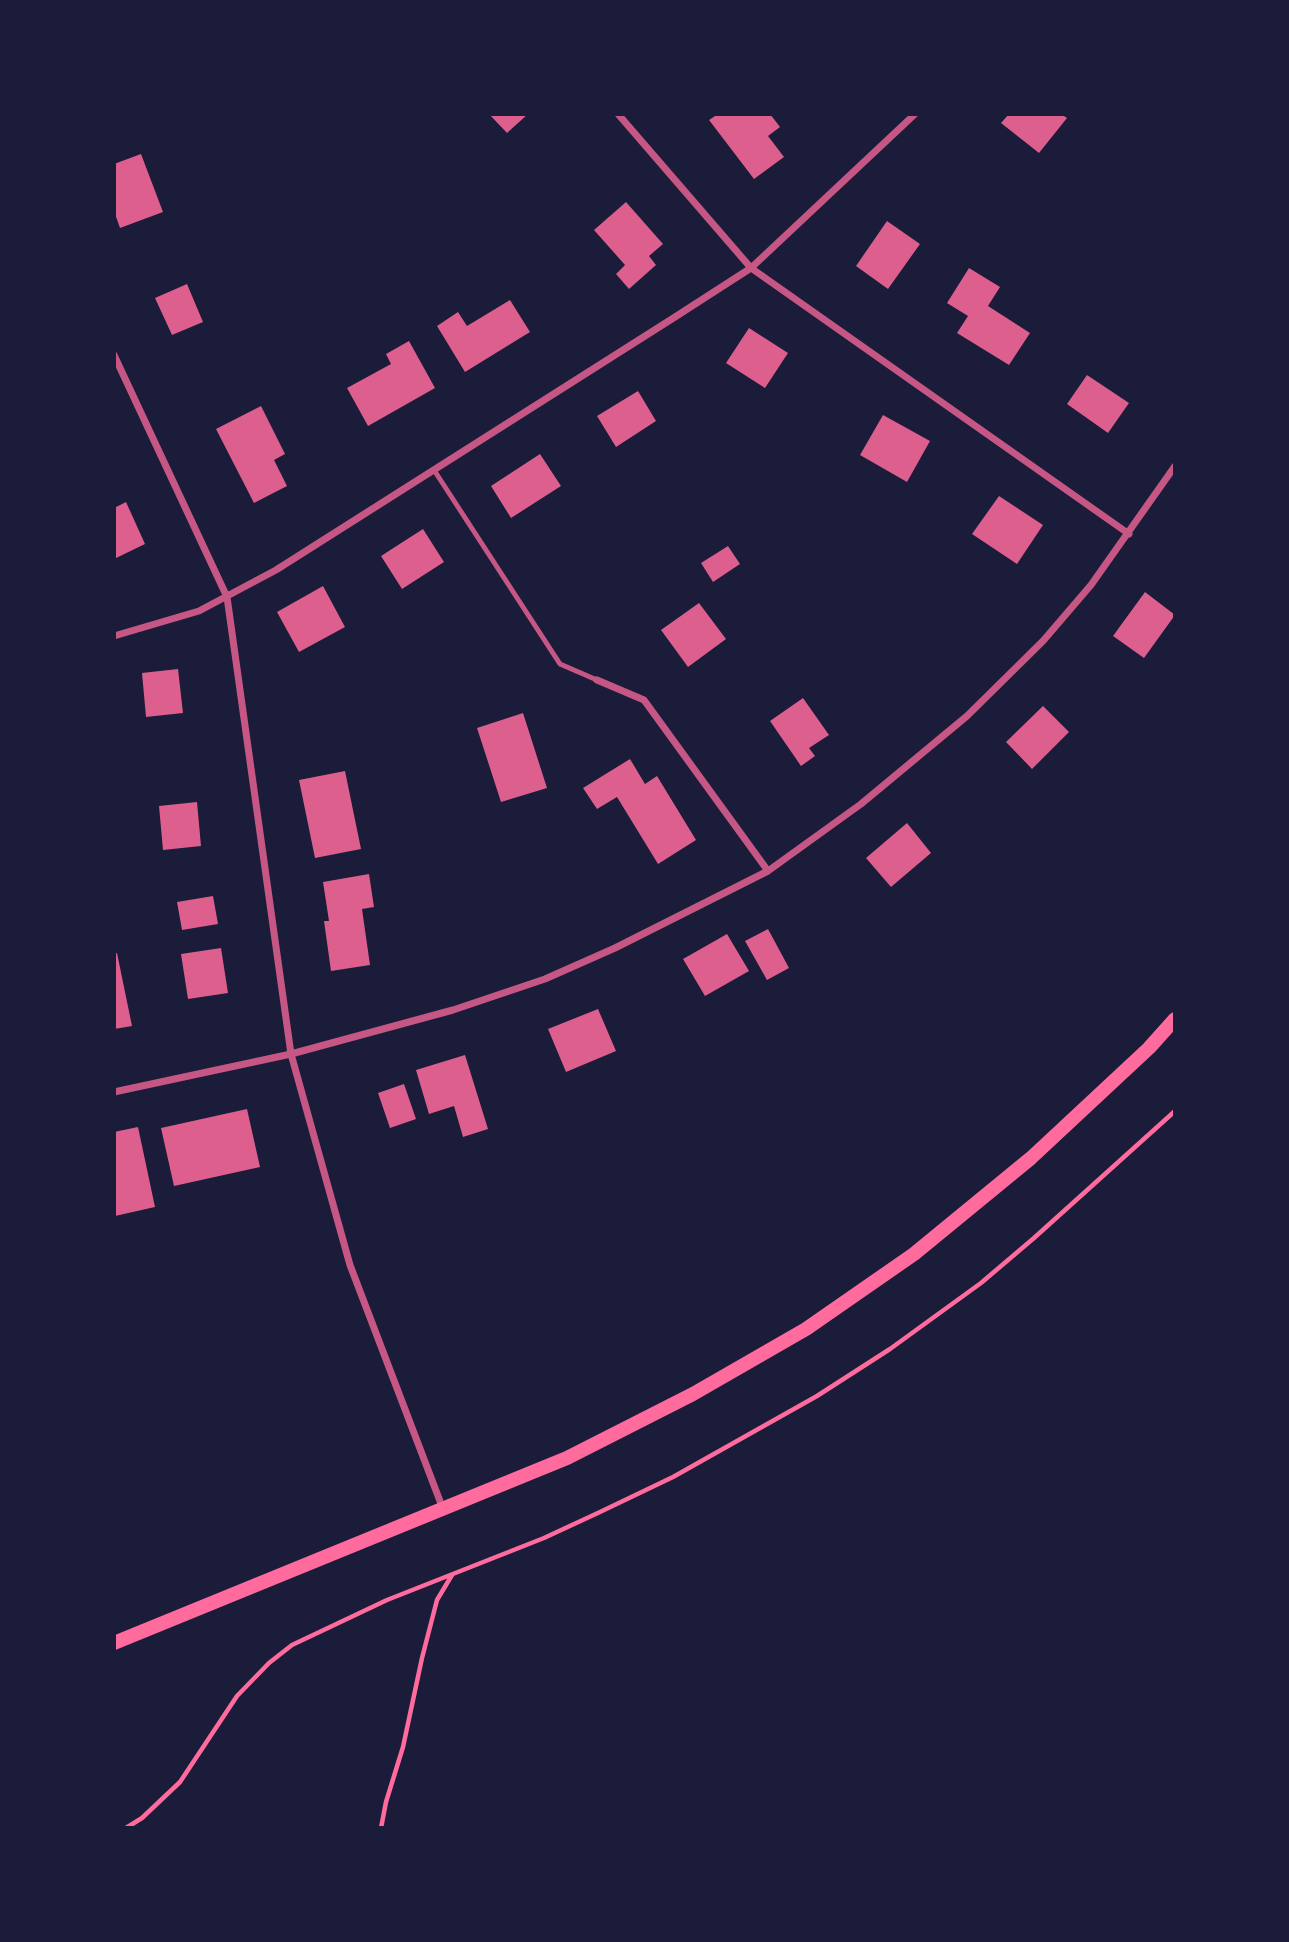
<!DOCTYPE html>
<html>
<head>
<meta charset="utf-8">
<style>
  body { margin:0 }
  #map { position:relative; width:1289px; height:1942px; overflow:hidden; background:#1b1b3a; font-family:"Varela Round",sans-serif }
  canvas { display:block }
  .frame { position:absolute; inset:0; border:116px solid #1b1b3a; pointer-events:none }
</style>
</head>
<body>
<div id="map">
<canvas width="1289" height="1942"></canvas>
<div class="frame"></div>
</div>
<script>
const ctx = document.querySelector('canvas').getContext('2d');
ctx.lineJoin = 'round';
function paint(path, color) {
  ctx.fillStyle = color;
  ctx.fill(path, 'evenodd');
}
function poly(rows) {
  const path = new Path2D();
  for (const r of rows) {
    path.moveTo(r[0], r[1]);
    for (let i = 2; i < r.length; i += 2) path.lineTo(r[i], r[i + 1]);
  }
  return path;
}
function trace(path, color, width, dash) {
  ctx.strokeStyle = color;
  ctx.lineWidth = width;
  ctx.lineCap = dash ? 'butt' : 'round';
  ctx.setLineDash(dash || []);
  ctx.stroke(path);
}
paint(poly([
  [489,114,528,114,507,133],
  [718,114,770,114,780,127,768,136,784,157,754,179,709,120],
  [1009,114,1061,114,1067,118,1039,153,1001,123],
  [141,154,163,212,120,228,114,211,114,164],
  [626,202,663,244,649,256,656,265,629,289,616,274,625,265,594,230],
  [887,221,920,244,888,289,856,266],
  [969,268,1000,287,988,306,1030,333,1009,365,957,333,968,316,947,303],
  [187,284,203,322,172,335,155,298],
  [510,300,530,332,465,372,437,326,458,312,467,326],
  [749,328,788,353,765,388,726,363],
  [409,341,435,388,368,426,347,388,391,364,386,354],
  [1087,375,1129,403,1108,433,1067,404],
  [638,391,656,421,616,447,597,416],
  [261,406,285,454,274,460,287,486,254,503,216,429],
  [883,415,930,441,907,482,860,455],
  [540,454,561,486,511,518,491,486],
  [999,496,1043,525,1017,564,972,534],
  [126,502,145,544,114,559,114,508],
  [423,529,444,562,402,589,381,556],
  [728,546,740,564,713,582,701,563],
  [323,586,345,627,299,652,277,612],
  [1145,592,1175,615,1144,658,1113,636],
  [699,603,726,639,688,667,661,630],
  [178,669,183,713,146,717,142,673],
  [803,698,829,735,809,748,815,756,801,766,770,721],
  [1043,706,1069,732,1032,769,1006,742],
  [523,713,547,788,501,802,477,728],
  [630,759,645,784,657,776,696,840,658,864,617,797,597,809,583,788],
  [345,771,361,849,315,858,299,780],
  [197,802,201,846,163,850,159,806],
  [907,823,931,853,891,887,866,858],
  [369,874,374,907,362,909,370,965,331,971,324,921,329,921,323,882],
  [213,896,218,924,182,930,177,902],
  [768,929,789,968,767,980,745,941],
  [727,934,749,971,705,996,683,959],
  [221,948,228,993,188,999,181,954],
  [117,953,132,1026,114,1029,114,954],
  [598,1009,616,1051,566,1072,548,1029],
  [465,1055,488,1129,463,1137,454,1106,429,1114,416,1070],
  [404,1084,416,1119,390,1128,378,1093],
  [247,1109,260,1167,174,1186,161,1128],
  [138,1127,155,1207,115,1216,114,1132]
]), '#dd5f8e');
trace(poly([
  [126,1828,142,1818,180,1782,237,1696,269,1663,292,1645,387,1600,544,1538,600,1512,673,1477,817,1396,890,1349,981,1283,1034,1238,1175,1111],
  [381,1828,386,1802,403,1747,422,1658,437,1600,452,1575]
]), '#ff6b9d', 4.5);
trace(poly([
  [434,470,560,664,597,680]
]), '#c65784', 5);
trace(poly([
  [618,114,751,268,1129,534],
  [114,355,227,597,291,1054,350,1265,443,1509],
  [114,636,199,611,276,570,675,317,751,268,915,114],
  [597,680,644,700,768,871],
  [114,1092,291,1054,453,1010,545,979,615,948,768,871,861,804,967,716,1043,641,1091,585,1175,466]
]), '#c65784', 7);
trace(poly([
  [114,1643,567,1458,693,1394,806,1329,914,1254,1031,1158,1149,1048,1175,1019]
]), '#ff6b9d', 14);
</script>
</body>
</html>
